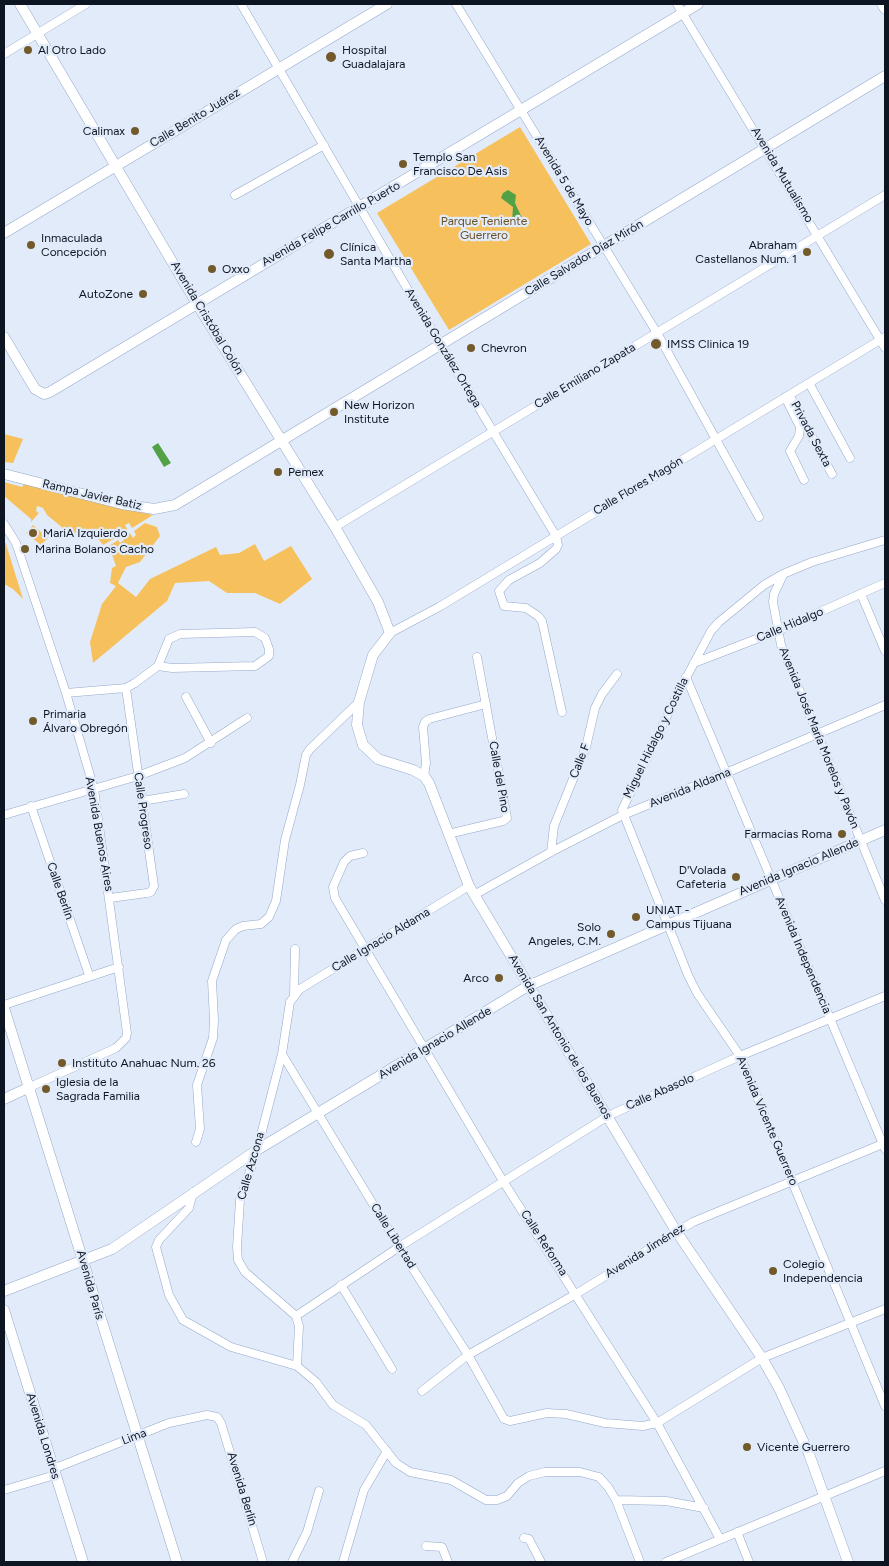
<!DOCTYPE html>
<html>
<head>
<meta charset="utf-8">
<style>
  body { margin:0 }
  #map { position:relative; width:889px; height:1566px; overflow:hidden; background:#e2ebfa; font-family:Figtree,sans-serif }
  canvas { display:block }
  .frame { position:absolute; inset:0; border:5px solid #0e1522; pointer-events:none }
</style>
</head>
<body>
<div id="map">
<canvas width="889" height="1566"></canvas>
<div class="frame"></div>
</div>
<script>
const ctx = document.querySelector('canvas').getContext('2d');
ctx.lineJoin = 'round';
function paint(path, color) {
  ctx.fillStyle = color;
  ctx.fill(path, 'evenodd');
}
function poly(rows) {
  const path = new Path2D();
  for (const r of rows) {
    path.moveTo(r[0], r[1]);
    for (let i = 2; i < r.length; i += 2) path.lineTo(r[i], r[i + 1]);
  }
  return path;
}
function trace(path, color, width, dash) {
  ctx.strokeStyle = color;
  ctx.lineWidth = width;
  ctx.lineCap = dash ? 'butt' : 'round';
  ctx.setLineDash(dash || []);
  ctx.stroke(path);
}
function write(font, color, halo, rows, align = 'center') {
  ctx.font = font + ' Figtree,sans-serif';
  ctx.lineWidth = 4.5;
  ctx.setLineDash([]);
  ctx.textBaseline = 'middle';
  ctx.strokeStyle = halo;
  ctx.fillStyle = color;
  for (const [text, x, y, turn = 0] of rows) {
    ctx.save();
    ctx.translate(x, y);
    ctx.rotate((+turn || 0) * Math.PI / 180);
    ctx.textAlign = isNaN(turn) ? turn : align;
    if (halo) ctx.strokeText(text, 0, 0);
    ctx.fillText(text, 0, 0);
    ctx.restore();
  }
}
paint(poly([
  [520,127,591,244,449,330,377,213],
  [4,434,23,439,13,463,4,462],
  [4,482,22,487,24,484,153,515,132,528,129,523,125,525,128,531,121,535,116,529,113,530,117,537,103,545,96,536,85,529,74,533,66,527,64,529,47,515,43,508,37,506,36,511,39,513,31,522,31,519,4,496],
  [145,523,157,527,160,536,140,562,126,567,118,583,136,597,150,579,216,547,220,555,239,553,255,544,264,561,291,546,312,579,280,604,255,593,227,593,209,581,175,583,167,601,93,663,90,642,102,604,116,586,110,583,112,568,116,566,109,546,118,540,120,543,124,540,123,537,130,533,133,538,136,535,134,531],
  [33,525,48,538,41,545,26,533],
  [4,540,6,544,23,599,13,589,4,584]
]), '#f6c15d');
paint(poly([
  [508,190,516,195,515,203,522,218,519,223,512,221,513,207,501,198,503,193],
  [158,443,171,463,164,467,152,447]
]), '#52a147');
const minor = poly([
  [241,4,411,295,556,536,558,545,556,549,540,563,509,580,499,591,504,606,526,608,538,616,542,621,562,712],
  [456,4,657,333,759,517],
  [677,4,885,348],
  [4,54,86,4],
  [235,195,324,145],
  [809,383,850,458],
  [789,395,832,474],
  [785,397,800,427,799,436,790,451,804,480],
  [4,524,16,543,66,693,94,789,127,1033,126,1038,116,1048,30,1087],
  [335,527,885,195],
  [885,540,812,562,783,574,764,585,719,622,711,631,676,697,622,810,688,975,697,993,740,1056,885,1406],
  [783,575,774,594,773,602,781,645,885,900],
  [861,594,885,651],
  [390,633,439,607,885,337],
  [694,663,777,631,885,583],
  [686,677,885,1149],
  [66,693,126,688,135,683,158,666,169,639,180,634,255,632,265,638,269,649,269,656,255,666,172,668,158,666],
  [186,697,211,743],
  [424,776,426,763,423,727,425,722,429,719,486,704],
  [142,801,184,794],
  [31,806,89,975],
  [4,815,138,776,185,758,247,718],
  [448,834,503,821,507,818,477,657],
  [551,852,554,826,586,747,595,708,602,694,617,674],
  [363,853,350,856,344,862,333,887,335,898,503,1181,657,1423,720,1539],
  [474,895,551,852,623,815,726,773,885,705],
  [110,898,147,893,151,892,154,886,126,688],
  [294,995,295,949],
  [4,1005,119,967],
  [282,1054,399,1247,468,1355,504,1419,510,1421,547,1413,566,1414,605,1423,643,1426,657,1423,762,1358,885,1309],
  [196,1142,200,1129,197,1085,213,1038,214,1020,212,981,226,940,236,929,243,926,261,924,269,917,276,901,285,840,300,785,306,755,310,749,359,702],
  [193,1192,189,1208,159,1240,156,1247,169,1295,183,1320,231,1347,297,1366,316,1382,333,1405,366,1425,396,1463,410,1472,451,1480,486,1500,497,1500,507,1496,518,1483,529,1476,545,1472,580,1472,599,1477,608,1487,616,1500,640,1562],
  [341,1285,392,1369],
  [296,1316,399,1247,608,1116,740,1056,885,996],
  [296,1316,245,1272,238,1260,237,1247,240,1200,257,1150,282,1054,290,1002,300,989,469,886],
  [296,1316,299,1326,297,1366],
  [422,1391,468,1355,576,1294,693,1222,885,1143],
  [53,1469,169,1423,207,1415,217,1417,221,1423,263,1562],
  [4,1490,55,1475],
  [616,1500,666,1501,704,1508],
  [737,1532,749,1562],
  [524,1538,529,1539,541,1562],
  [426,1546,442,1547,448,1562],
  [292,1562,307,1532,319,1491],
  [343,1562,364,1490,387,1451],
  [666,1562,885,1471]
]);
const major = poly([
  [20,4,197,304,335,527,378,602,390,633,373,655,359,702,357,725,363,745,378,759,413,770,424,776,429,783,469,886,676,1231,762,1358,779,1388,809,1454,848,1562],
  [882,4,885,9],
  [4,233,387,4],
  [4,337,35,389,44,394,50,392,698,4],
  [4,474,122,504,154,509,175,505,885,76],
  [4,1008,177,1562],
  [4,1099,30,1087],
  [4,1291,112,1249,257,1150,528,986,885,830],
  [4,1310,83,1562]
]);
trace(minor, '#94a8cb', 9);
trace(major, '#94a8cb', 11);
trace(minor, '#fff', 8);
trace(major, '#fff', 10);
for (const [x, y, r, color] of [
  [28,50,5,"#735a2b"],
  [331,57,6,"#735a2b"],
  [135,131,5,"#735a2b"],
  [403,164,5,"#735a2b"],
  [31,245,5,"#735a2b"],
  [807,252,5,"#735a2b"],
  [329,254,6,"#735a2b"],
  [212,269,5,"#735a2b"],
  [143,294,5,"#735a2b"],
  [656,344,6,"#735a2b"],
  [471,348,5,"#735a2b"],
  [334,412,5,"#735a2b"],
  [278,472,5,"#735a2b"],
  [33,533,5,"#735a2b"],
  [25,549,5,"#735a2b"],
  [33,721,5,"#735a2b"],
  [842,834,5,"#735a2b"],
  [736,877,5,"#735a2b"],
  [636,917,5,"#735a2b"],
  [611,934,5,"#735a2b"],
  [499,978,5,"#735a2b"],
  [62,1063,5,"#735a2b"],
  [46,1089,5,"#735a2b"],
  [773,1271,5,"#735a2b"],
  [747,1447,5,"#735a2b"]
]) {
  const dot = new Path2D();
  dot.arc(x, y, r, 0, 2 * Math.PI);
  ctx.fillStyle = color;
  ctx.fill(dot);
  trace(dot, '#e2ebfa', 2);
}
write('12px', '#0e1522', '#e2ebfa', [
  ["Al Otro Lado",38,50],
  ["Hospital",342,50],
  ["Guadalajara",342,64],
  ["Calimax",125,131,"right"],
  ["Templo San",413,157],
  ["Francisco De Asis",413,171],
  ["Inmaculada",41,238],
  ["Concepción",41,252],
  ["Abraham",797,245,"right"],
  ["Castellanos Num. 1",797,259,"right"],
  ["Clínica",340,247],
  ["Santa Martha",340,261],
  ["Oxxo",222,269],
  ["AutoZone",133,294,"right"],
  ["IMSS Clinica 19",667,344],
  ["Chevron",481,348],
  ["New Horizon",344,405],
  ["Institute",344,419],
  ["Pemex",288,472],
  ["MariA Izquierdo",43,533],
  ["Marina Bolanos Cacho",35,549],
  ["Primaria",43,714],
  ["Álvaro Obregón",43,728],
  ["Farmacias Roma",832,834,"right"],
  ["D'Volada",726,870,"right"],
  ["Cafeteria",726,884,"right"],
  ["UNIAT -",646,910],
  ["Campus Tijuana",646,924],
  ["Solo",601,927,"right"],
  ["Angeles, C.M.",601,941,"right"],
  ["Arco",489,978,"right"],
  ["Instituto Anahuac Num. 26",72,1063],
  ["Iglesia de la",56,1082],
  ["Sagrada Familia",56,1096],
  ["Colegio",783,1264],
  ["Independencia",783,1278],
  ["Vicente Guerrero",757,1447]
], 'left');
write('12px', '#0e1522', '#e2ebfa', [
  ["Calle Benito Juárez",195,118,-31],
  ["Avenida Mutualismo",782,175,59],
  ["Avenida 5 de Mayo",564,181,59],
  ["Avenida Felipe Carrillo Puerto",331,224,-30],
  ["Calle Salvador Díaz Mirón",584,258,-31],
  ["Avenida Cristóbal Colón",207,318,59],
  ["Avenida González Ortega",443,348,59],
  ["Calle Emiliano Zapata",585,376,-31],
  ["Privada Sexta",811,434,62],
  ["Calle Flores Magón",638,486,-31],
  ["Rampa Javier Batiz",92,495,13],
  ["Calle Hidalgo",790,625,-23],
  ["Miguel Hidalgo y Costilla",656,738,-64],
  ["Avenida José María Morelos y Pavón",819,738,68],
  ["Calle F",580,761,-69],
  ["Calle del Pino",499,777,80],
  ["Avenida Aldama",690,788,-22],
  ["Calle Progreso",143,811,82],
  ["Avenida Buenos Aires",99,834,80],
  ["Avenida Ignacio Allende",799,867,-23],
  ["Calle Berlín",60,891,71],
  ["Calle Ignacio Aldama",381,940,-31],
  ["Avenida Independencia",803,955,67],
  ["Avenida San Antonio de los Buenos",560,1037,59],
  ["Avenida Ignacio Allende",435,1043,-31],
  ["Calle Abasolo",660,1092,-24],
  ["Avenida Vicente Guerrero",767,1121,67],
  ["Calle Azcona",251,1166,-74],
  ["Calle Libertad",393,1236,58],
  ["Calle Reforma",544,1243,57],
  ["Avenida Jiménez",645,1251,-32],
  ["Avenida París",90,1285,74],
  ["Avenida Londres",43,1436,73],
  ["Lima",134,1437,-21],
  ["Avenida Berlín",242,1489,73]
]);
write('12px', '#6b5224', '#e2ebfa', [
  ["Parque Teniente",484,221],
  ["Guerrero",484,235]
]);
</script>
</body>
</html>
